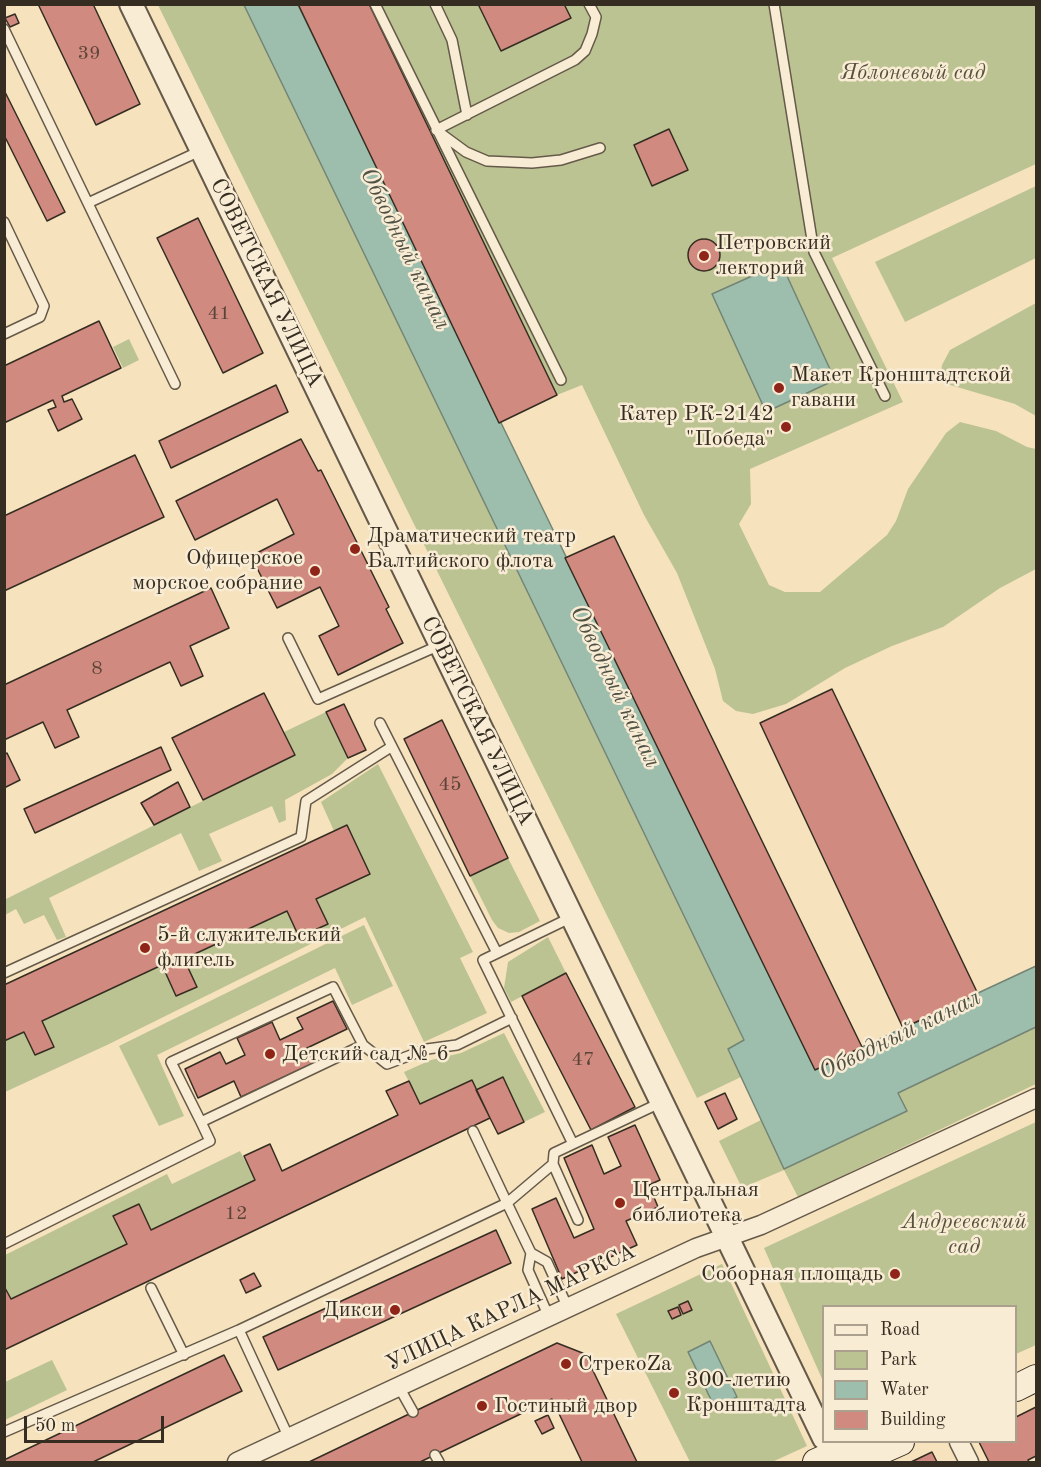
<!DOCTYPE html>
<html>
<head>
<meta charset="utf-8">
<style>
  body { margin:0 }
  #map { position:relative; width:1041px; height:1467px; overflow:hidden; background:#f6e2bd; font-family:"Old Standard TT",serif }
  canvas { display:block }
  .frame { position:absolute; inset:0; border:6px solid #352d22; pointer-events:none }
  .legend { position:absolute; left:822px; top:1305px; width:195px; height:138px; box-sizing:border-box; background:#f9ecd4; border:2px solid #aba08d; margin:0; padding:8px 10px; list-style:none; font-size:18px; color:#352d22 }
  .legend li { display:flex; align-items:center; gap:12px; height:30px }
  .legend b { width:30px; border:2px solid #aba08d }
  .scale { position:absolute; left:24px; top:1416px; width:140px; height:27px; box-sizing:border-box; border:3px solid #352d22; border-top:0; padding-left:8px; font-size:18px; line-height:21px; white-space:nowrap; color:#352d22; -webkit-text-stroke:4px #f9ecd4; paint-order:stroke }
</style>
</head>
<body>
<div id="map">
<canvas width="1041" height="1467"></canvas>
<div class="frame"></div>
<ul class="legend">
<li><b style="height:8px;background:#f9ecd4"></b>Road</li>
<li><b style="height:16px;background:#bcc392"></b>Park</li>
<li><b style="height:16px;background:#9dbead"></b>Water</li>
<li><b style="height:16px;background:#d18a7f"></b>Building</li>
</ul>
<div class="scale">50 m</div>
</div>
<script>
const ctx = document.querySelector('canvas').getContext('2d');
ctx.lineJoin = 'round';
function paint(path, color) {
  ctx.fillStyle = color;
  ctx.fill(path, 'evenodd');
}
function poly(rows) {
  const path = new Path2D();
  for (const r of rows) {
    if (r.length === 3) {
      path.moveTo(r[0] + r[2], r[1]);
      path.arc(r[0], r[1], r[2], 0, 2 * Math.PI);
      continue;
    }
    path.moveTo(r[0], r[1]);
    for (let i = 2; i < r.length; i += 2) path.lineTo(r[i], r[i + 1]);
  }
  return path;
}
function trace(path, color, width, dash) {
  ctx.strokeStyle = color;
  ctx.lineWidth = width;
  ctx.lineCap = dash ? 'butt' : 'round';
  ctx.setLineDash(dash || []);
  ctx.stroke(path);
}
function write(font, color, halo, rows, align = 'center') {
  ctx.font = font + ' "Old Standard TT",serif';
  ctx.lineWidth = 5;
  ctx.setLineDash([]);
  ctx.textBaseline = 'middle';
  ctx.strokeStyle = halo;
  ctx.fillStyle = color;
  for (const [text, x, y, turn = 0] of rows) {
    ctx.save();
    ctx.translate(x, y);
    ctx.rotate((+turn || 0) * Math.PI / 180);
    ctx.textAlign = isNaN(turn) ? turn : align;
    if (halo) ctx.strokeText(text, 0, 0);
    ctx.fillText(text, 0, 0);
    ctx.restore();
  }
}
paint(poly([
  [158,5,244,5,744,1041,728,1049,741,1077,697,1098],
  [369,5,1036,5,1036,164,832,258,903,402,750,469,751,504,739,524,769,585,785,592,820,592,887,535,896,521,908,489,946,433,960,422,996,431,1027,447,1036,449,1036,569,1000,588,943,627,892,646,845,668,786,704,753,714,736,711,723,701,715,669,677,573,644,515,582,385,557,395],
  [1036,186,1036,258,905,322,875,262],
  [1036,303,1036,416,1015,404,940,382,942,365,950,350],
  [129,339,139,360,123,368,113,347],
  [326,712,348,758,332,774,285,800,286,820,279,823,272,806,209,834,222,861,199,871,181,833,49,898,66,937,57,940,44,915,24,924,16,909,5,915,4,900,295,755,284,732],
  [378,764,473,952,460,958,487,1013,424,1042,365,917,107,1045,5,1092,4,1041,24,1032,35,1055,53,1047,42,1021,162,965,176,996,184,959,287,911,299,937,328,924,316,899,370,874,334,831,321,802],
  [508,858,540,921,519,932,509,933,498,928,492,920,470,876],
  [364,925,393,986,352,1005,335,968,157,1055,184,1116,159,1126,119,1046],
  [548,937,566,973,511,1002,504,988,508,962],
  [1036,1027,1036,1084,798,1197,784,1170,742,1188,719,1141,761,1120,785,1169,906,1111,898,1093],
  [504,1033,545,1112,524,1122,503,1077,476,1090,471,1080,420,1104,404,1072,431,1060,461,1053],
  [1036,1122,1036,1345,1016,1354,1016,1306,824,1306,823,1381,764,1248],
  [240,1151,255,1180,151,1230,138,1204,113,1216,127,1244,11,1299,5,1286,5,1255,167,1174,172,1184],
  [722,1264,807,1446,772,1462,690,1462,616,1314],
  [52,1360,67,1390,5,1420,5,1382]
]), '#bcc392');
const water = poly([
  [244,5,298,5,815,1069,1036,966,1036,1027,898,1093,907,1111,784,1169,728,1049,744,1040,244,5],
  [781,263,835,380,766,412,712,294,781,263],
  [710,1341,737,1397,715,1408,688,1352,710,1341]
]);
paint(water, '#9dbead');
trace(water, '#738475', 1.5);
const building = poly([
  [38,4,93,4,140,104,96,125,38,4],
  [298,4,369,4,557,395,499,423,298,4],
  [478,4,564,4,571,18,501,51,478,4],
  [15,14,19,23,10,27,5,18,15,14],
  [4,90,65,212,47,221,4,135,4,90],
  [669,129,688,170,652,186,634,145,669,129],
  [198,218,263,353,223,373,157,238,198,218],
  [704,255,16],
  [99,321,121,368,62,396,64,402,72,399,82,419,58,431,48,410,56,407,53,400,4,423,4,366,99,321],
  [276,385,288,412,171,468,159,441,276,385],
  [301,439,318,471,321,470,389,607,386,609,403,643,338,675,319,636,339,626,320,587,277,608,251,556,294,534,277,499,195,540,176,501,301,439],
  [135,455,164,517,4,591,4,516,135,455],
  [614,536,862,1047,815,1070,565,558,614,536],
  [211,588,229,628,190,646,203,676,181,686,170,662,67,710,79,737,55,748,43,722,4,740,4,685,211,588],
  [832,689,978,994,903,1028,760,723,832,689],
  [264,693,295,755,203,800,172,738,264,693],
  [344,704,366,750,348,758,326,712,344,704],
  [442,720,508,858,470,876,404,739,442,720],
  [161,747,171,770,35,833,24,809,161,747],
  [7,753,20,780,4,788,4,755,7,753],
  [178,782,190,807,154,825,141,803,178,782],
  [347,825,370,874,316,899,328,924,299,937,287,911,184,959,197,987,176,996,162,965,42,1021,54,1047,35,1055,24,1032,4,1041,4,985,347,825],
  [566,973,635,1107,591,1130,522,996,566,973],
  [333,1001,347,1029,307,1048,314,1063,241,1097,234,1081,198,1098,185,1069,220,1052,226,1064,245,1055,237,1038,272,1022,280,1040,303,1029,297,1018,333,1001],
  [503,1077,524,1122,498,1134,476,1090,503,1077],
  [472,1080,490,1118,4,1350,4,1286,11,1299,127,1244,113,1216,139,1204,151,1230,255,1180,244,1156,270,1144,282,1171,398,1115,386,1091,409,1081,420,1104,472,1080],
  [725,1093,737,1119,718,1129,705,1102,725,1093],
  [635,1125,660,1180,649,1185,658,1207,626,1221,637,1245,562,1279,532,1209,556,1198,574,1238,594,1229,564,1158,592,1145,604,1174,621,1166,608,1137,635,1125],
  [496,1230,511,1263,278,1370,263,1337,496,1230],
  [254,1273,261,1286,246,1293,240,1280,254,1273],
  [688,1301,692,1310,683,1314,679,1305,688,1301],
  [678,1307,681,1315,672,1319,668,1311,678,1307],
  [557,1343,585,1354,637,1462,582,1462,552,1399,420,1462,309,1462,557,1343],
  [224,1355,242,1391,93,1462,4,1462,4,1460,224,1355],
  [1036,1407,1036,1456,1028,1460,1029,1462,989,1462,979,1442,1016,1442,1016,1417,1036,1407],
  [548,1415,554,1428,542,1434,535,1421,548,1415],
  [932,1452,937,1462,911,1462,932,1452]
]);
paint(building, '#d18a7f');
trace(building, '#352d22', 1.5);
const service = poly([
  [375,4,561,380],
  [435,4,452,40,467,115],
  [589,4,596,17,592,34,585,51,575,60,436,130,466,152,487,161,532,163,561,160,600,148],
  [774,4,814,252,885,396],
  [4,29,175,384],
  [88,203,200,151],
  [4,222,44,306,40,317,4,334],
  [288,638,318,699,440,645],
  [380,723,497,953],
  [572,917,483,960,573,1144],
  [4,973,301,837,306,801,391,747],
  [363,1045,387,1064,427,1049,457,1045,512,1018],
  [553,1164,578,1220],
  [4,1244,210,1141,201,1122,171,1062,333,987,363,1045,201,1122],
  [531,1253,528,1270,549,1317],
  [151,1288,184,1355],
  [568,1308,547,1262,531,1253,507,1203,553,1164,554,1153,662,1102],
  [239,1330,289,1438],
  [399,1387,413,1412],
  [4,1432,239,1330,507,1203,473,1131],
  [435,1455,439,1462]
]);
const minor = poly([
  [959,1442,969,1462],
  [237,1462,696,1248,761,1225,1036,1098]
]);
const tertiary = poly([
  [131,4,824,1438]
]);
const secondary = poly([
  [1016,1388,1036,1378],
  [816,1462,861,1442],
  [856,1462,901,1442]
]);
trace(service, '#655a49', 12);
trace(minor, '#655a49', 21);
trace(tertiary, '#655a49', 26);
trace(secondary, '#352d22', 28);
trace(service, '#f9ecd4', 9);
trace(minor, '#f9ecd4', 18);
trace(tertiary, '#f9ecd4', 22);
trace(secondary, '#f9ecd4', 26);
for (const [x, y, r, color] of [
  [704,256,6,"#8f2418"],
  [779,388,6,"#8f2418"],
  [786,427,6,"#8f2418"],
  [355,549,6,"#8f2418"],
  [315,571,6,"#8f2418"],
  [145,948,6,"#8f2418"],
  [270,1054,6,"#8f2418"],
  [620,1203,6,"#8f2418"],
  [895,1274,6,"#8f2418"],
  [395,1310,6,"#8f2418"],
  [566,1364,6,"#8f2418"],
  [674,1393,6,"#8f2418"],
  [482,1406,6,"#8f2418"]
]) {
  const dot = new Path2D();
  dot.arc(x, y, r, 0, 2 * Math.PI);
  ctx.fillStyle = color;
  ctx.fill(dot);
  trace(dot, '#f9ecd4', 2);
}
write('20px', '#5c4439', null, [
  ["39",89,54],
  ["41",219,314],
  ["8",97,669],
  ["45",450,785],
  ["47",583,1060],
  ["12",236,1214]
]);
write('italic 22px', '#57523e', '#f9ecd4', [
  ["Яблоневый сад",913,73],
  ["Андреевский",964,1222],
  ["сад",964,1247]
]);
write('22px', '#352d22', '#f9ecd4', [
  ["Петровский",716,243],
  ["лекторий",716,268],
  ["Макет Кронштадтской",791,375],
  ["гавани",791,400],
  ["Катер РК-2142",774,414,"right"],
  ["\"Победа\"",774,439,"right"],
  ["Драматический театр",367,536],
  ["Балтийского флота",367,561],
  ["Офицерское",303,558,"right"],
  ["морское собрание",303,583,"right"],
  ["5-й служительский",157,935],
  ["флигель",157,960],
  ["Детский сад № 6",282,1054],
  ["Центральная",632,1190],
  ["библиотека",632,1215],
  ["Соборная площадь",883,1274,"right"],
  ["Дикси",383,1310,"right"],
  ["СтрекоZа",578,1364],
  ["300-летию",686,1380],
  ["Кронштадта",686,1405],
  ["Гостиный двор",494,1406]
], 'left');
write('22px', '#352d22', '#f9ecd4', [
  ["СОВЕТСКАЯ УЛИЦА",266,283,64],
  ["СОВЕТСКАЯ УЛИЦА",477,721,64],
  ["УЛИЦА КАРЛА МАРКСА",511,1308,-25]
]);
write('italic 24px', '#4f5145', '#f9ecd4', [
  ["Обводный канал",405,249,64],
  ["Обводный канал",615,687,64],
  ["Обводный канал",900,1035,-26]
]);
</script>
</body>
</html>
